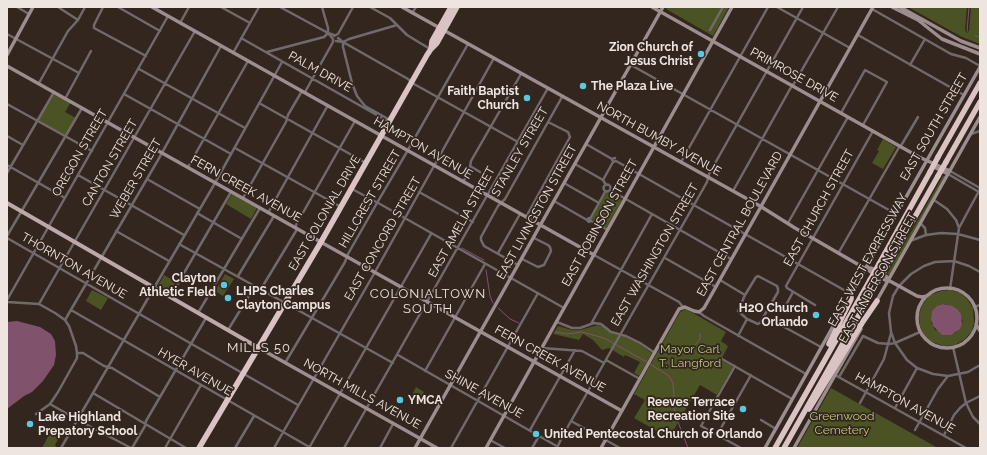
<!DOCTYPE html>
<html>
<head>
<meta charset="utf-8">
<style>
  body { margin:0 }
  #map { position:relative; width:987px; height:455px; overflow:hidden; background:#33261e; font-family:Raleway,sans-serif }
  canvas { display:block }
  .frame { position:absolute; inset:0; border:8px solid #eee5e0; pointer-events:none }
</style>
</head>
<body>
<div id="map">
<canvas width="987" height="455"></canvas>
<div class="frame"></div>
</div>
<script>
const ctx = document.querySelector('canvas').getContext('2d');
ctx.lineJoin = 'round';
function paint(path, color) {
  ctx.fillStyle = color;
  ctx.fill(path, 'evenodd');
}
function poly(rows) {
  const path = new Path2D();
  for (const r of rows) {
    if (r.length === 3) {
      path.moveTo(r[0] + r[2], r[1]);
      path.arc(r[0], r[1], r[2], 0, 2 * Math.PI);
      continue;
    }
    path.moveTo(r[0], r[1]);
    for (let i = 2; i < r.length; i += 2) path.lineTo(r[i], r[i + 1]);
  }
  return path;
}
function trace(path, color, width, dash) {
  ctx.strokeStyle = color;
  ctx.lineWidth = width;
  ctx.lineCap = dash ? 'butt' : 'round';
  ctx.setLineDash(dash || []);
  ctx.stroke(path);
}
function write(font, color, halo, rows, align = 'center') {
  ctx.font = font + ' Raleway,sans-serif';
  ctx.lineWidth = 3.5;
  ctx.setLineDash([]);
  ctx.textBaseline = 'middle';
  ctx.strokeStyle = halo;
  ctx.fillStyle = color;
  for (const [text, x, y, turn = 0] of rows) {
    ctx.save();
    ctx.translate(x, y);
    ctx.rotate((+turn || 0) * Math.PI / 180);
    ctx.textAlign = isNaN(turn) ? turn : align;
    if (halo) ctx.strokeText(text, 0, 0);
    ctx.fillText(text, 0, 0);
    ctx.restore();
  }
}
paint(poly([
  [668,7,729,7,713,36,666,9],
  [908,7,967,7,965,30,967,33,969,31,971,7,980,7,980,44,962,37],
  [54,92,71,102,65,112,76,118,65,136,37,121],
  [883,139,896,147,883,169,872,163,879,151,877,150],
  [943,176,945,176,890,275,887,274],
  [608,192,622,200,608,226,606,228,591,219,605,194],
  [232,194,257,208,251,219,226,204],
  [225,274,234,279,223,296,215,291],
  [164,275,176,282,170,293,158,286],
  [92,290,108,298,101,310,86,301],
  [950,290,960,293,967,299,973,308,974,322,972,331,965,339,955,345,944,346,932,342,925,337,920,326,919,315,922,305,930,295,941,291],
  [943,304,946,304,963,321,959,329,955,333,935,330,931,322,940,305],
  [686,309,726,332,721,341,728,346,721,360,733,367,717,395,700,385,669,438,634,418,645,400,634,394,680,312],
  [598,325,603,326,613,334,626,337,636,342,652,353,639,376,634,373,640,362,625,355,624,357,609,348,602,350,593,340,583,334,579,340,553,334,558,326,572,330,580,330],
  [416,387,424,392,420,399,412,395],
  [831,388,938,448,797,448],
  [51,431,60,436,55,445,57,448,42,448]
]), '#4b5224');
paint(poly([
  [943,304,952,306,957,309,961,314,962,324,960,329,951,335,942,335,933,326,931,326,933,325,931,320,932,311,937,306],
  [17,321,40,327,51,334,55,341,56,355,54,365,43,381,32,392,24,396,7,409,7,322]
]), '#80526c');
trace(poly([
  [968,31,967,31,969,7],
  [975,35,980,38],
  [462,248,484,260],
  [486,270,490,296,493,303],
  [498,308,510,319,519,323],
  [555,332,567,334,582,332,604,338,647,362],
  [699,349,705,345],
  [699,355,701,353,695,348,695,345,700,339,700,334],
  [650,364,669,376,673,383,675,414,688,448]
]), '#80526c', 1);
trace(poly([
  [17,7,29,14],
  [58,7,78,20],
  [103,7,94,25,94,28,146,56],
  [118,7,160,31],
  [221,7,250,23],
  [280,7,328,33,334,35],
  [322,7,328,28,328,33],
  [370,7,390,18,407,35,430,49],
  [777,7,850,48],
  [872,9,951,54,966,58,980,66],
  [412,13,416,7],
  [180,23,189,7],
  [710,30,723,7],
  [328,33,333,39],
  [7,34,79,73],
  [858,35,964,95],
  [334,36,338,34,353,7],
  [241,38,389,122],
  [338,38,343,42,408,79,414,84,518,142],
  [336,41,343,42],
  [343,42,343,47,352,83,357,96,365,106,390,120],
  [343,42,349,39,397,25],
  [267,52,324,37,328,33],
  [233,53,259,7],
  [631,65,896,214],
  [910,65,925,39],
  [139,69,245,128],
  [39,83,68,31,78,20,85,7],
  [305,92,333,42,333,39],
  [124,94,231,154],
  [65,99,91,51],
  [259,103,366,163],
  [7,104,92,151],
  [841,113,865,70,887,82,863,125],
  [971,134,980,131],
  [7,136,23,145],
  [586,144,612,159],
  [235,148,341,207],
  [615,158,612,159,613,162,616,161,851,294],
  [681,162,768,7],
  [575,164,603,180,606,185],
  [7,165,65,198],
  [470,166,480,172],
  [188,167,248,61],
  [950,171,980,188],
  [7,173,54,92],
  [948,174,979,192],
  [78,175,184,235],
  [147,179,200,209],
  [603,180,613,162],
  [463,182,469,172,471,161,521,74],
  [564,183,599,203],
  [607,188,3.5],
  [352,189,380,204,564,308],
  [610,190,731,259],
  [733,191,790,89,795,82,838,7],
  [419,192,473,222],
  [243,198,286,122,288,115,302,91],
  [934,200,947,209,956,220,959,228],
  [554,201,587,220],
  [197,213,242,239],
  [268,213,328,105],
  [526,217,570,137,568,132,548,122],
  [590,219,605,192],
  [591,221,589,222,587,220,589,218,591,221,608,230],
  [788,223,848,117],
  [920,223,925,228,926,235],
  [116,231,169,261],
  [7,236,82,108],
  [7,238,298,405],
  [910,241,926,235,941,233,958,234,980,240],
  [179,244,393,363],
  [839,252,898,149,902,144,918,117],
  [498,253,520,214],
  [594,255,679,302,683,307],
  [665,258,716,287],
  [522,259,538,267,544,265,551,251,550,247,548,245,534,238],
  [518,265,484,246,481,240,481,237,498,206,505,199,562,97],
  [980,272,969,266,954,261,935,262,924,266,911,274,899,286,893,296,889,313,891,332,895,343,907,360,917,368,933,374,948,376,968,372,980,365],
  [238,276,274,216],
  [758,276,777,286,778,289,778,292,764,316,760,323,758,324,747,319,738,311,745,295,756,277,758,276],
  [720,280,745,295],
  [261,289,296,231,296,225,355,121],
  [950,289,959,228,980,189],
  [170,297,231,192],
  [7,300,168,16],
  [7,302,39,304,55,313,65,320,69,326,76,346,77,353,77,358,58,392,50,404,36,414],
  [39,304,195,31],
  [815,305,787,288,786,286,873,131],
  [785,307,793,292],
  [974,307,980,305],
  [71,310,311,448],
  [699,312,704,316,806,374],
  [198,313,260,208],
  [764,316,821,347],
  [65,320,158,160,221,46],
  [557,322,572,328,580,328,594,323,601,324,611,332,626,336,640,343,655,353],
  [591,324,652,214],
  [228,330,255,286],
  [738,336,747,319],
  [953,347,966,403,973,417,980,424],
  [542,348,582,351,604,363],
  [77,353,83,353,104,366,112,368,160,397],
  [398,355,560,448],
  [722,359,792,399],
  [606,360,640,379],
  [285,363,345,262,348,254,377,203,408,150,468,44],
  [735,366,701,426,741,448],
  [425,371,485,264],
  [835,375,966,448],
  [839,377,863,336,878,343,889,344,895,343,920,332],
  [93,393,186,448],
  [860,403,884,359,891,333],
  [50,404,78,420,131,448],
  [895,408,917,368],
  [761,420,776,429],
  [571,421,620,448],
  [530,430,575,350],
  [915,430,938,389,948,376],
  [717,435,751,375],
  [944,435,954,415,960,408,966,403,980,396],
  [490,440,505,448],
  [61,448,215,183,282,62],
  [132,448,145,426,146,421,206,318],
  [165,448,201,385],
  [235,448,254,416],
  [274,448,375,272,494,58],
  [309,448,431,234],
  [344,448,548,88],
  [380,448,393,424],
  [451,448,538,293],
  [532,448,539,436],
  [557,448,562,437,694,205,707,182,709,174,803,7]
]), '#726a6a', 2.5);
trace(poly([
  [152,7,594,255],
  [402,7,760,206,795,228,885,280,888,280,917,296,922,297,927,296],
  [652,7,919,157,950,171],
  [892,7,918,20,942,39,980,54],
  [900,7,961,41,980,48],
  [7,55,33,7],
  [7,66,622,411],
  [932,166,948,174],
  [866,268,871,268,887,277,888,280],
  [947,318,30],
  [876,302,980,117],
  [976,324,980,331],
  [259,348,437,448],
  [415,448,663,7],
  [486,448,732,7],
  [601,448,679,309,685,307,694,311,699,312,704,308,873,7],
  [765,448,864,271,980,67],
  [794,448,861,329]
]), '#9c8e8e', 3.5);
trace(poly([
  [7,203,259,348]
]), '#bcaaaa', 4);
trace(poly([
  [431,49,437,43,457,7],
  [938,157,980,83],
  [946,162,980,102],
  [879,264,930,172],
  [886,268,938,176],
  [829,344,851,299,851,294],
  [809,409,862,323,877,301],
  [199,448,321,242,427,55,431,49,432,41,451,7],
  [775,448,870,280],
  [784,448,877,283]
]), '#d9c3c3', 5.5);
trace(poly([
  [930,172,938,157],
  [938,176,946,162],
  [870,280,879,264],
  [877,283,886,268]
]), '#d9c3c3', 5.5);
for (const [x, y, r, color] of [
  [701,54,4,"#58c9e3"],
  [583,86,4,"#58c9e3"],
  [527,98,4,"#58c9e3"],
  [224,285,4,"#58c9e3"],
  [228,298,4,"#58c9e3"],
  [816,315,4,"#58c9e3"],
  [400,400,4,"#58c9e3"],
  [743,409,4,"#58c9e3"],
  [30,424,4,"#58c9e3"],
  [536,434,4,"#58c9e3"]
]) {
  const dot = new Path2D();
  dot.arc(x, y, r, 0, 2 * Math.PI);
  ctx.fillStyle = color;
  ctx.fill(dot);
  trace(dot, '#33261e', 1.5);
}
write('bold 12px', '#eee5e0', '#33261e', [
  ["Zion Church of",693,47],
  ["Jesus Christ",693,61],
  ["The Plaza Live",591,86,"left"],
  ["Faith Baptist",519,91],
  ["Church",519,105],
  ["Clayton",216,278],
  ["Athletic FIeld",216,292],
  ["LHPS Charles",236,291,"left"],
  ["Clayton Campus",236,305,"left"],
  ["H2O Church",808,308],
  ["Orlando",808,322],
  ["YMCA",408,400,"left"],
  ["Reeves Terrace",735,402],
  ["Recreation Site",735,416],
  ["Lake Highland",38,417,"left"],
  ["Prepatory School",38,431,"left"],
  ["United Pentecostal Church of Orlando",544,434,"left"]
], 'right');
write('12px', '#eee5e0', '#33261e', [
  ["PALM DRIVE",320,72,29],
  ["PRIMROSE DRIVE",794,75,29],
  ["EAST SOUTH STREET",934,127,-60],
  ["NORTH BUMBY AVENUE",659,139,29],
  ["HAMPTON AVENUE",423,148,30],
  ["STANLEY STREET",520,152,-60],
  ["OREGON STREET",80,153,-60],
  ["CANTON STREET",110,163,-60],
  ["WEBER STREET",136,179,-60],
  ["FERN CREEK AVENUE",246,189,29],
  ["HILLCREST STREET",370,199,-60],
  ["EAST CHURCH STREET",819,208,-61],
  ["EAST LIVINGSTON STREET",537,212,-61],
  ["EAST COLONIAL DRIVE",325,213,-60],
  ["EAST AMELIA STREET",462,222,-61],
  ["EAST ROBINSON STREET",600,223,-61],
  ["EAST CENTRAL BOULEVARD",740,224,-61],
  ["EAST CONCORD STREET",383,239,-60],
  ["EAST WASHINGTON STREET",655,255,-60],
  ["EAST-WEST EXPRESSWAY",868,260,-61],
  ["THORNTON AVENUE",74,266,30],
  ["EAST ANDERSON STREET",878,278,-61],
  ["FERN CREEK AVENUE",550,359,29],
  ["HYER AVENUE",195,372,30],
  ["NORTH MILLS AVENUE",362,394,29],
  ["SHINE AVENUE",484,394,29],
  ["HAMPTON AVENUE",905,403,29]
]);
write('12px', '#bbc97c', '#33261e', [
  ["Mayor Carl",690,349],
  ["T. Langford",690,363],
  ["Greenwood",842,416],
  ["Cemetery",842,430]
]);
ctx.letterSpacing = '1px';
write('13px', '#eee5e0', '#33261e', [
  ["COLONIALTOWN",428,294],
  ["SOUTH",428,309],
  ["MILLS 50",259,348]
]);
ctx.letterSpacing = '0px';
</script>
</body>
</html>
